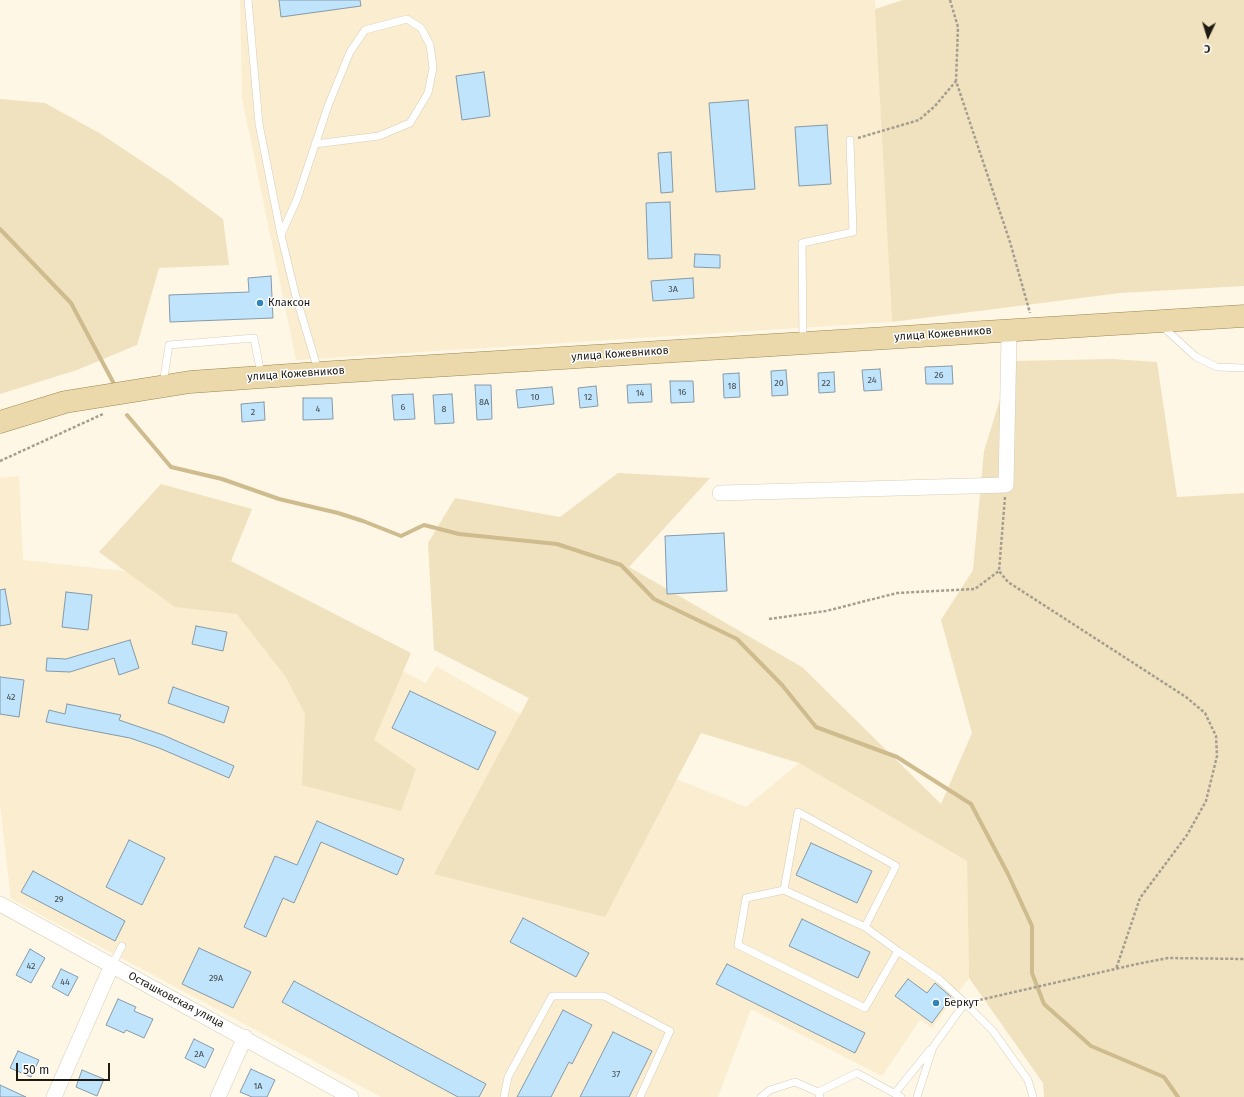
<!DOCTYPE html>
<html>
<head>
<meta charset="utf-8">
<style>
  body { margin:0 }
  #map { position:relative; width:1244px; height:1097px; overflow:hidden; background:#fff7e5; font-family:"Fira Sans",sans-serif }
  canvas { display:block }
  .north { position:absolute; left:1188px; top:16px; width:40px; height:40px; -webkit-text-stroke:3px #fff; paint-order:stroke; rotate:184deg; font-size:11px; font-weight:700; line-height:16px; text-align:center; color:#1e1a12 }
  .north::after { content:''; display:block; margin:auto; width:14px; height:18px; background:#1e1a12; clip-path:polygon(50% 0,100% 100%,50% 72%,0 100%) }
  .scale { position:absolute; left:16px; top:1063px; width:94px; height:18px; box-sizing:border-box; border:2px solid #1e1a12; border-top:0; padding-left:5px; font-size:12px; line-height:14px; white-space:nowrap; color:#1e1a12; -webkit-text-stroke:3px #fff; paint-order:stroke }
</style>
</head>
<body>
<div id="map">
<canvas width="1244" height="1097"></canvas>
<div class="north">С</div>
<div class="scale">50 m</div>
</div>
<script>
const ctx = document.querySelector('canvas').getContext('2d');
ctx.lineJoin = 'round';
function paint(path, color) {
  ctx.fillStyle = color;
  ctx.fill(path, 'evenodd');
}
function poly(rows) {
  const path = new Path2D();
  for (const r of rows) {
    path.moveTo(r[0], r[1]);
    for (let i = 2; i < r.length; i += 2) path.lineTo(r[i], r[i + 1]);
  }
  return path;
}
function trace(path, color, width, dash) {
  ctx.strokeStyle = color;
  ctx.lineWidth = width;
  ctx.lineCap = dash ? 'butt' : 'round';
  ctx.setLineDash(dash || []);
  ctx.stroke(path);
}
function write(font, color, halo, rows, align = 'center') {
  ctx.font = font + ' "Fira Sans",sans-serif';
  ctx.lineWidth = 3;
  ctx.setLineDash([]);
  ctx.textBaseline = 'middle';
  ctx.strokeStyle = halo;
  ctx.fillStyle = color;
  for (const [text, x, y, turn = 0] of rows) {
    ctx.save();
    ctx.translate(x, y);
    ctx.rotate((+turn || 0) * Math.PI / 180);
    ctx.textAlign = isNaN(turn) ? turn : align;
    if (halo) ctx.strokeText(text, 0, 0);
    ctx.fillText(text, 0, 0);
    ctx.restore();
  }
}
paint(poly([
  [240,0,875,0,892,322,296,360,242,98],
  [19,476,23,560,167,576,198,568,426,683,436,666,534,722,746,807,799,763,967,861,969,978,932,1028,920,1020,882,1076,751,1009,718,1097,381,1097,11,899,0,805,0,478]
]), '#faedd0');
paint(poly([
  [903,0,1244,0,1244,286,1120,293,892,322,875,9],
  [0,99,45,103,101,134,170,180,223,219,229,265,159,268,137,345,77,370,0,394],
  [1112,359,1157,362,1177,497,1244,493,1244,1097,1044,1097,1043,1083,969,978,967,861,799,763,701,733,605,917,434,874,529,698,434,650,428,543,455,498,560,517,618,473,710,478,629,567,802,667,941,804,972,733,941,620,973,570,984,451,1012,361],
  [161,484,252,509,231,561,411,653,374,740,416,769,401,811,302,785,305,714,286,677,237,614,175,607,99,552]
]), '#f0e2bf');
trace(poly([
  [0,229,71,303,113,382],
  [127,415,171,467,222,479,279,499,338,513,363,521,401,536,424,525,459,534,557,544,621,565,654,599,737,639,782,685,816,727,897,757,971,804,1008,874,1032,926,1032,973,1044,1004,1091,1046,1164,1077,1178,1097]
]), '#cebb8e', 4);
const building = poly([
  [279,0,360,0,361,6,281,17,279,0],
  [484,72,490,116,462,120,456,76,484,72],
  [748,100,755,189,716,192,709,103,748,100],
  [827,125,831,184,799,186,795,127,827,125],
  [671,152,673,192,661,193,658,153,671,152],
  [670,202,672,258,648,259,646,203,670,202],
  [695,254,720,255,720,268,694,267,695,254],
  [271,276,273,318,170,322,169,295,249,292,248,278,271,276],
  [693,278,694,298,653,301,651,281,693,278],
  [952,366,953,384,926,384,925,367,952,366],
  [880,369,882,390,864,391,862,370,880,369],
  [786,370,788,395,772,396,771,371,786,370],
  [834,372,835,392,819,393,818,373,834,372],
  [739,373,740,397,724,398,723,374,739,373],
  [670,381,693,381,694,402,671,403,670,381],
  [651,384,652,402,628,403,627,385,651,384],
  [475,385,491,385,492,419,477,420,475,385],
  [596,386,598,406,580,408,578,388,596,386],
  [552,387,554,404,518,408,516,390,552,387],
  [413,394,415,419,394,420,392,395,413,394],
  [452,394,454,423,435,424,433,395,452,394],
  [303,398,332,398,333,419,303,420,303,398],
  [264,402,265,420,242,422,241,404,264,402],
  [724,533,727,591,667,594,665,536,724,533],
  [5,589,11,624,0,626,0,590,5,589],
  [66,592,92,595,88,630,62,627,66,592],
  [196,626,227,632,223,651,192,644,196,626],
  [130,640,139,668,119,675,114,658,70,672,46,671,47,658,66,659,130,640],
  [0,677,24,680,19,717,0,714,0,677],
  [173,687,229,707,224,723,168,703,173,687],
  [410,691,496,732,478,770,392,728,410,691],
  [67,704,121,715,119,720,163,735,234,766,229,778,159,748,130,738,46,722,49,710,65,714,67,704],
  [317,821,404,859,397,875,321,842,294,903,283,898,266,937,244,927,275,856,297,865,317,821],
  [129,840,165,858,142,905,106,887,129,840],
  [811,843,872,871,857,903,796,875,811,843],
  [33,871,125,921,115,941,21,892,33,871],
  [523,918,589,953,576,977,510,942,523,918],
  [802,919,870,952,858,978,789,946,802,919],
  [199,948,251,972,233,1008,182,984,199,948],
  [30,949,45,958,31,983,16,975,30,949],
  [727,964,865,1033,855,1053,716,984,727,964],
  [61,969,78,977,68,996,52,987,61,969],
  [908,979,927,993,935,983,951,997,932,1023,895,996,908,979],
  [294,981,486,1084,479,1097,458,1097,282,1002,294,981],
  [118,999,136,1007,134,1011,153,1019,144,1038,126,1030,124,1033,106,1025,118,999],
  [563,1010,592,1025,572,1064,569,1062,551,1097,517,1097,563,1010],
  [613,1032,652,1051,629,1097,580,1097,613,1032],
  [194,1039,214,1049,205,1068,185,1058,194,1039],
  [18,1051,39,1060,31,1077,10,1068,18,1051],
  [251,1069,275,1080,267,1097,252,1097,240,1092,251,1069],
  [82,1070,104,1079,97,1096,76,1087,82,1070],
  [0,1085,26,1097,0,1097,0,1085]
]);
paint(building, '#bfe4fc');
trace(building, '#869aa8', 1);
const service = poly([
  [248,0,259,124,281,235,295,293,318,370],
  [281,235,297,199,328,106,350,52,365,30,407,19,421,28,430,45,433,68,428,93,410,123,379,136,315,144],
  [1162,326,1196,357,1217,367,1244,368],
  [803,340,802,243,853,232,850,140],
  [163,384,169,345,254,338,261,374],
  [784,890,798,812,896,866,865,927],
  [898,951,865,1008,738,945,746,898,784,890,865,927,898,951,940,980,965,1003,993,1031,1028,1080,1033,1097],
  [112,965,122,946],
  [818,1092,857,1073,901,1097],
  [895,1093,930,1050],
  [504,1097,508,1077,552,996,604,996,670,1031,640,1097],
  [761,1097,770,1090,795,1082,818,1092,820,1097],
  [917,1097,933,1047,965,1003]
]);
const minor = poly([
  [720,493,1006,485,1009,337,1010,330],
  [0,904,351,1097],
  [54,1097,112,965],
  [218,1097,245,1037]
]);
const primary = poly([
  [0,422,65,402,190,382,319,373,1244,316]
]);
trace(service, '#d6cdb7', 8);
trace(minor, '#d6cdb7', 16);
trace(primary, '#9c8651', 23);
trace(poly([
  [950,0,958,27,956,81,1010,242,1030,313],
  [858,138,919,120,935,106,956,81],
  [0,461,103,414],
  [1005,497,999,571,1008,582,1186,697,1205,713,1216,736,1217,756,1206,801,1187,835,1140,898,1116,969],
  [769,619,826,611,897,593,975,589,999,571],
  [975,1001,1137,964,1168,958,1244,959]
]), '#a49e90', 2.5, [3, 2]);
trace(service, '#fff', 7);
trace(minor, '#fff', 15);
trace(primary, '#ecd9ab', 22);
for (const [x, y, r, color] of [
  [260,303,4,"#3186b6"],
  [936,1003,4,"#3186b6"]
]) {
  const dot = new Path2D();
  dot.arc(x, y, r, 0, 2 * Math.PI);
  ctx.fillStyle = color;
  ctx.fill(dot);
  trace(dot, '#fff', 1.5);
}
write('9px', '#464c4c', null, [
  ["3А",673,289],
  ["26",939,375],
  ["24",872,380],
  ["20",779,383],
  ["22",826,383],
  ["18",732,386],
  ["16",682,392],
  ["14",640,393],
  ["10",535,397],
  ["12",588,397],
  ["8А",484,402],
  ["6",403,407],
  ["4",318,409],
  ["8",444,409],
  ["2",253,412],
  ["42",11,697],
  ["29",59,899],
  ["42",31,966],
  ["29А",216,978],
  ["44",65,982],
  ["2А",199,1054],
  ["37",616,1074],
  ["1А",258,1086]
]);
write('11px', '#1e1a12', '#fff', [
  ["Клаксон",268,303],
  ["Беркут",944,1003]
], 'left');
write('11px', '#1e1a12', '#fff', [
  ["улица Кожевников",943,334,-4],
  ["улица Кожевников",620,354,-4],
  ["улица Кожевников",296,374,-4],
  ["Осташковская улица",176,1000,28]
]);
</script>
</body>
</html>
